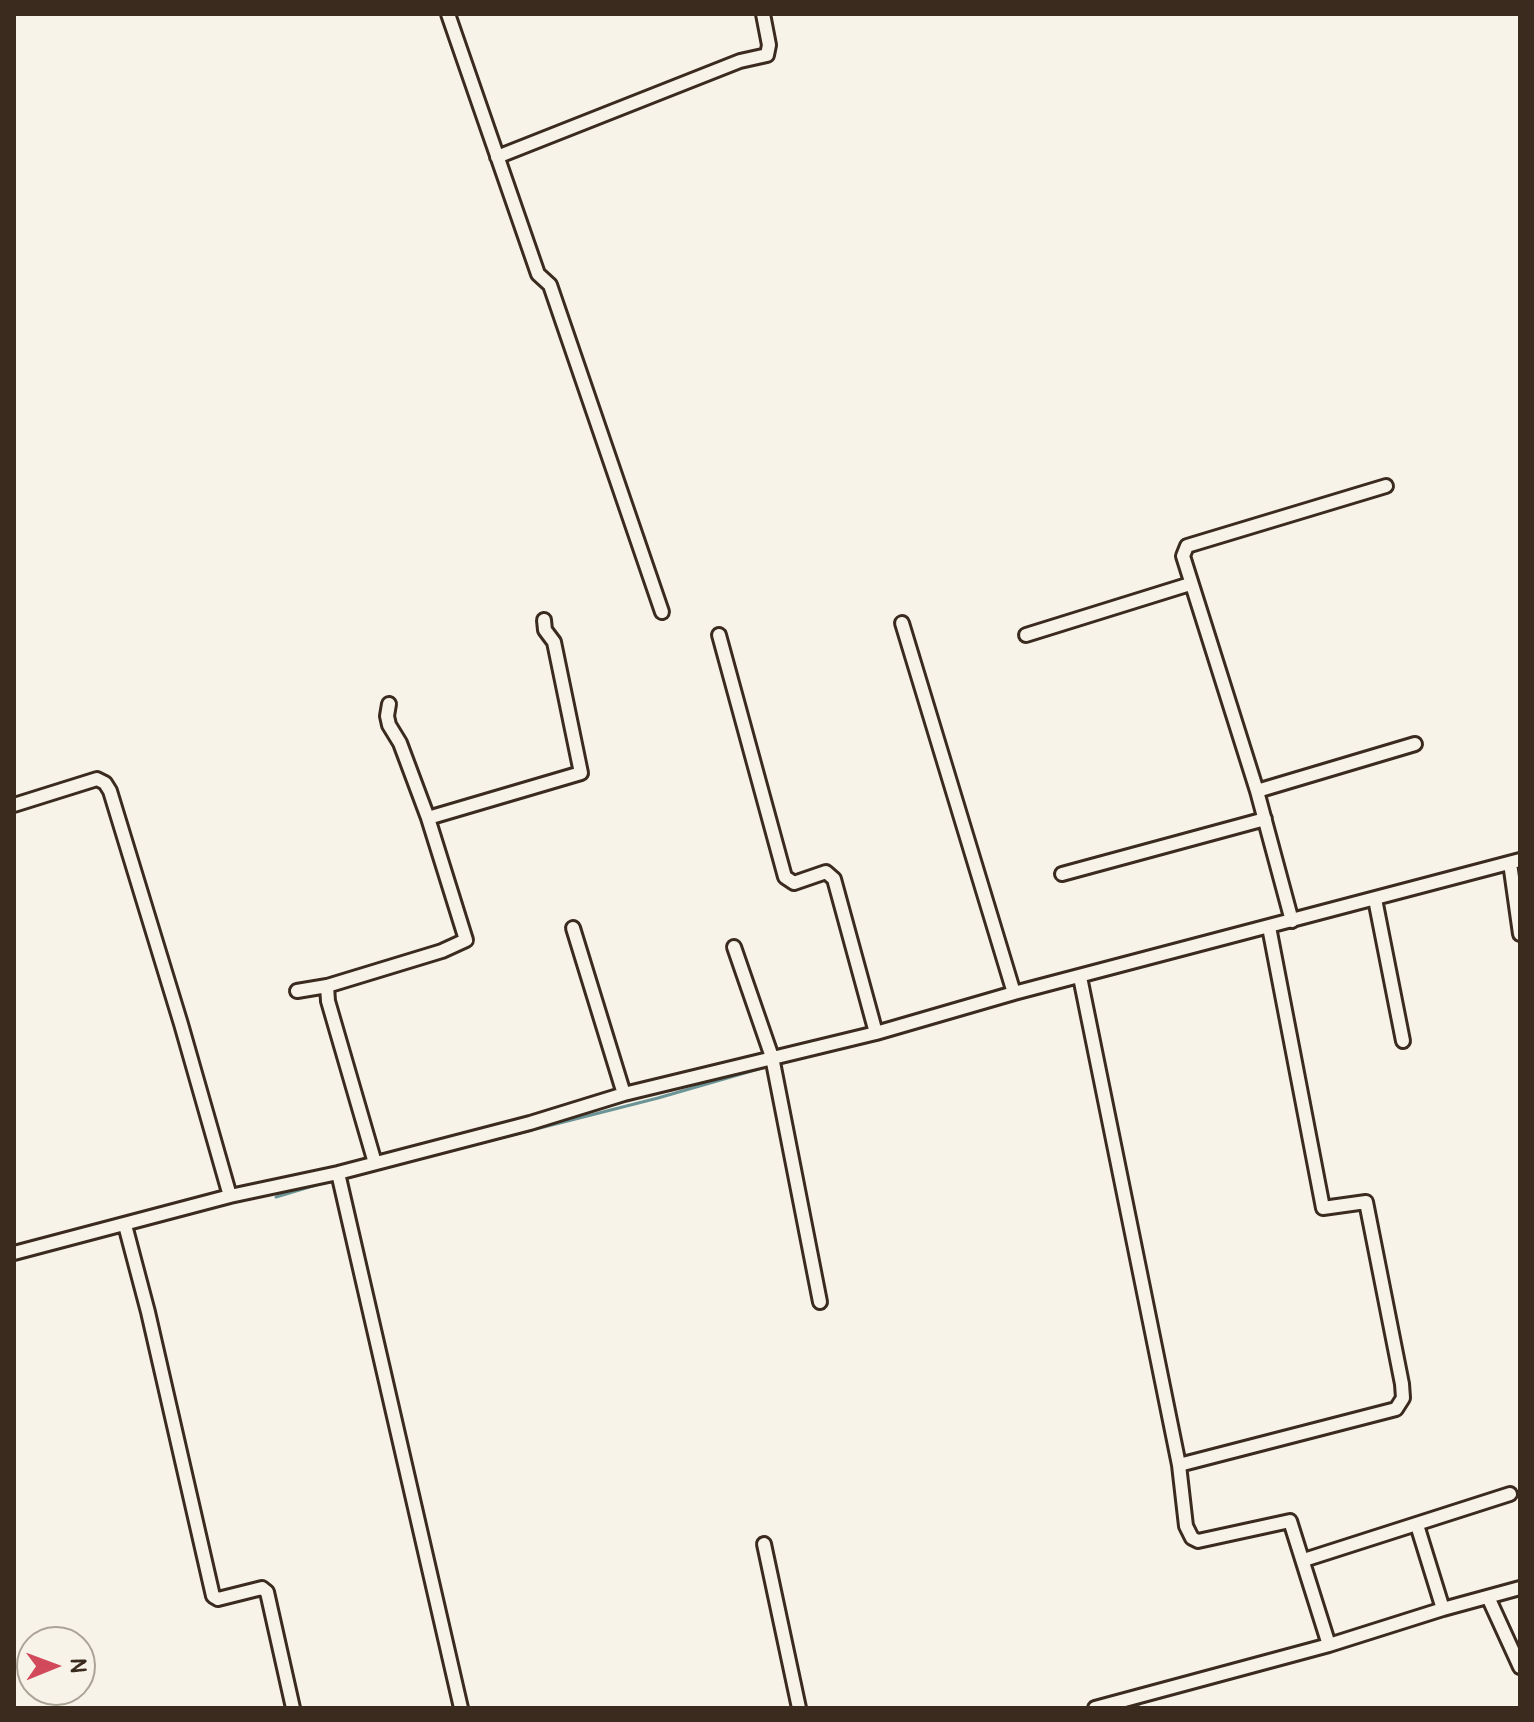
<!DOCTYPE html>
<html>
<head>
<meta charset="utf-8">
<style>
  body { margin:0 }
  #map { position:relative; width:1534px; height:1722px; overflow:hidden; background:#f7f3e8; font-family:Pangolin,sans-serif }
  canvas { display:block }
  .frame { position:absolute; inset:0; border:16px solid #3b2a1e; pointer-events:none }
  .north { position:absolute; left:16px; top:1626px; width:80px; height:80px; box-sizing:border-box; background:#f7f3e8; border:2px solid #aca397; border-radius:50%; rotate:89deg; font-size:22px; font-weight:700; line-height:32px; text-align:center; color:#3b2a1e }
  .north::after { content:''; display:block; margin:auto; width:28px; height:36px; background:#d1495b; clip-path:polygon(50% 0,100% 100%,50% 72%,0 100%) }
</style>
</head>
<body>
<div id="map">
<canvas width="1534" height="1722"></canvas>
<div class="frame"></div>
<div class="north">N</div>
</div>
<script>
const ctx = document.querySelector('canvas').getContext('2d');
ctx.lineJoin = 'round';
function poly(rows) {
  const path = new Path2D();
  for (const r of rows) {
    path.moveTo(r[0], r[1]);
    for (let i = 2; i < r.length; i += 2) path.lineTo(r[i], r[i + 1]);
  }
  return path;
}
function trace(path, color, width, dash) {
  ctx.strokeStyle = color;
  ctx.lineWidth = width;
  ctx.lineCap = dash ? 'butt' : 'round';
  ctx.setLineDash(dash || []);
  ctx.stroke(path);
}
trace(poly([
  [355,1175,658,1098,769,1066],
  [276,1197,336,1179],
  [1111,1698,1146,1688],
  [1138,1703,1139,1708]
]), '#6b9497', 3);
const minor = poly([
  [448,14,538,274,550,285,662,612],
  [497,157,740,61,767,55,769,45,763,14],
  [902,623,1014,993],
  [719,635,785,877,794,883,826,872,834,879,876,1033],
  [1026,635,1190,584],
  [1257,791,1415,744],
  [14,805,97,779,105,783,110,791,181,1024,230,1196],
  [428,818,581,773,554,642,545,630,544,620],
  [1510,863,1520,934],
  [1062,874,1265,819],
  [1375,899,1403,1041],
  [1292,921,1257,791,1183,556,1187,546,1386,486],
  [573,928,624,1094],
  [734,947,772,1057,820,1302],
  [1080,977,1179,1465,1186,1526,1192,1538,1198,1541,1290,1521,1329,1645],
  [327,986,328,1001,375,1163],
  [297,991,327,986,442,951,466,940,428,818,400,743,389,725,387,716,389,704],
  [338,1173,461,1708],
  [125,1225,148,1312,213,1596,218,1599,262,1588,267,1592,293,1708],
  [14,1253,230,1196,338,1173,530,1123,624,1094,876,1033,1014,993,1520,860],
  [1179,1465,1396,1409,1403,1398,1402,1384,1366,1202,1323,1208,1269,927],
  [1417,1525,1443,1609],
  [764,1544,799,1708],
  [1304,1560,1510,1494],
  [1488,1597,1520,1667],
  [1095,1708,1329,1645,1443,1609,1520,1588]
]);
trace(minor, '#3b2a1e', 18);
trace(minor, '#f7f3e8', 12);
</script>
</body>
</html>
